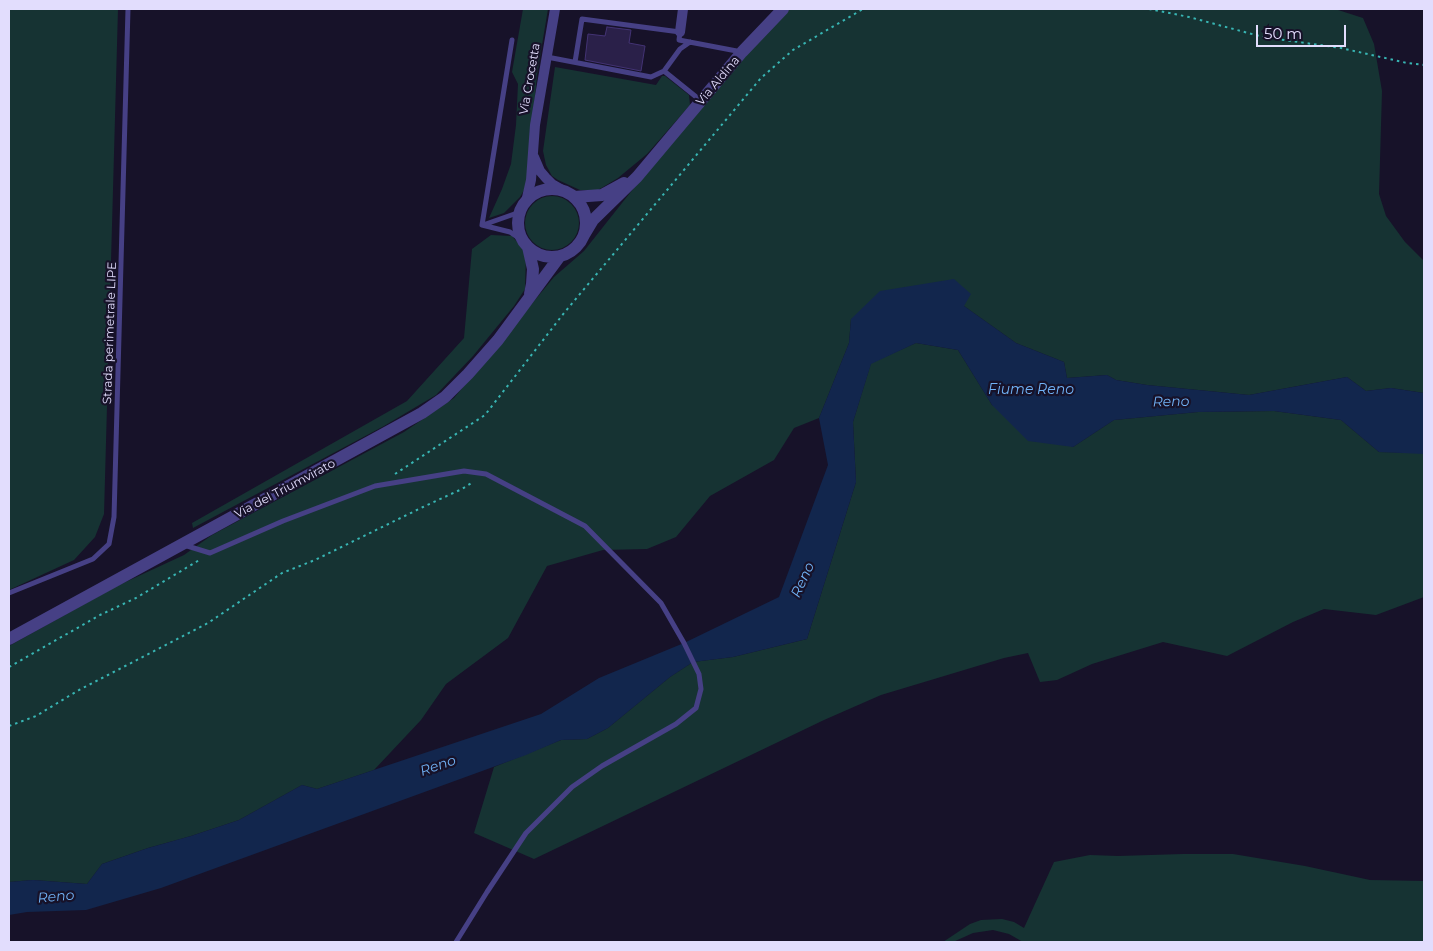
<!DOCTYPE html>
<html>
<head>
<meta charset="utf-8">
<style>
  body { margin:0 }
  #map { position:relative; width:1433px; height:951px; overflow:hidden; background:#171229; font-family:Montserrat,sans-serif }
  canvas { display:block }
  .frame { position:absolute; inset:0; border:10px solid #e2ddfd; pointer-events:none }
  .scale { position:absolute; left:1256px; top:25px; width:90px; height:22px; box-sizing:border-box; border:2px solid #e2ddfd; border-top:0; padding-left:6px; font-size:15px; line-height:18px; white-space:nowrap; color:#e2ddfd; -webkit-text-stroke:4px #171229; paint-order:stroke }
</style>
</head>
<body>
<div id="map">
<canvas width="1433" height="951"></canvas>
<div class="frame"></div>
<div class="scale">50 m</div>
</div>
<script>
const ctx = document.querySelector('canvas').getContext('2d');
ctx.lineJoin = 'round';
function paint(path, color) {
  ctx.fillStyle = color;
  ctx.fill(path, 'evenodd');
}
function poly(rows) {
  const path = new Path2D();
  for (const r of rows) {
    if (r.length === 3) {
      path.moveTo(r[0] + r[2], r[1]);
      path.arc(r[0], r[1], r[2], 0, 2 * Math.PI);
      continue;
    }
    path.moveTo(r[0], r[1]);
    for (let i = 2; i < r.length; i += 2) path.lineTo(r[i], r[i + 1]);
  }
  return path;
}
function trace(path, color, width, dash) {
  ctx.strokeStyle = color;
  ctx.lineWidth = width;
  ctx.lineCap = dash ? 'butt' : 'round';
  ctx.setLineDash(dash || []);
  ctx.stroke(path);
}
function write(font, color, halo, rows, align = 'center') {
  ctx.font = font + ' Montserrat,sans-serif';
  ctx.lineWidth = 4.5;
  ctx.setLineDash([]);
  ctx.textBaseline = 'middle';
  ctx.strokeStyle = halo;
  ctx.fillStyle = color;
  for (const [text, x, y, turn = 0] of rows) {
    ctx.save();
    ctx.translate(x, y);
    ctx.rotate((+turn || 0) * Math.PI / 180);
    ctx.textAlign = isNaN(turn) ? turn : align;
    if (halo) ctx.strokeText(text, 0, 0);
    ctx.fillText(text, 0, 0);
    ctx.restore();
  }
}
paint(poly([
  [9,9,118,9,104,514,95,537,74,560,9,590],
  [523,9,548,9,537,75,527,185,520,197,504,213,489,218,502,189,511,164,516,125,518,84,512,72],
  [781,9,1335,9,1363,18,1374,44,1382,91,1379,194,1386,216,1405,242,1424,261,1424,393,1391,388,1366,391,1347,377,1249,395,1147,385,1116,380,1107,375,1067,378,1064,362,1016,343,964,306,851,319,849,343,819,418,794,428,774,460,710,496,676,537,647,549,603,550,547,566,508,638,446,684,421,720,374,770,317,789,302,785,239,820,191,836,148,848,102,864,87,884,33,880,9,882,9,646,117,586,184,555,212,535,404,432,454,398,554,277,584,251,679,131],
  [555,67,656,85,662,76,665,76,689,95,690,105,647,154,618,178,598,190,580,190,558,180,552,176,546,165,543,151],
  [552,223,27],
  [491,235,512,236,523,249,526,255,525,289,514,306,473,356,436,395,384,426,193,528,192,523,407,401,464,338,472,249],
  [916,343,958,350,992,405,1073,447,1114,420,1198,412,1274,411,1341,420,1379,452,1424,453,1424,597,1376,615,1324,609,1293,622,1227,656,1163,642,1092,664,1057,680,1040,682,1028,653,1004,658,881,695,824,720,534,859,474,833,494,767,561,740,587,739,608,728,670,677,693,662,733,657,807,639,856,482,853,422,871,363],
  [1183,854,1233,854,1305,866,1370,880,1424,881,1424,942,1023,942,1009,934,993,930,973,933,953,942,943,942,970,924,981,920,1002,919,1014,922,1024,928,1054,862,1090,855,1118,856]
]), '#163333');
paint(poly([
  [954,279,971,294,964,306,1016,343,1064,362,1067,378,1107,375,1116,380,1147,385,1249,395,1347,377,1366,391,1391,388,1424,393,1424,454,1379,452,1341,420,1274,411,1198,412,1114,420,1073,447,1028,441,992,405,958,350,916,343,871,364,853,422,856,482,807,639,733,657,693,662,670,677,608,728,587,739,561,740,526,755,161,888,86,910,27,912,9,915,9,882,33,880,87,884,102,864,148,848,191,836,239,820,302,785,317,789,541,714,599,678,684,643,779,597,828,465,819,418,849,343,851,319,880,291]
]), '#12264d');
const building = poly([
  [607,27,631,30,629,43,645,46,641,71,585,60,588,34,605,36,607,27]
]);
paint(building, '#2a2049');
trace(building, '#433374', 1);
trace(poly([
  [1149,9,1189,17,1263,37,1341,48,1407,63,1424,65],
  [395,474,485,415,564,313,761,78,793,50,863,9],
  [9,667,100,615,136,598,201,559],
  [9,726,36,716,79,690,208,623,282,573,315,560,423,507,462,489,473,482]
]), '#38b5b3', 2, [2.5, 4]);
trace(poly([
  [547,57,651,77,664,71,700,100],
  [575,62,582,19,680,32,679,40,742,52],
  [664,71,680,49,690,42],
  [482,225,512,40],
  [482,225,510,232,523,241],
  [483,225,520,212],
  [184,545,210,553,283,521,375,486,464,471,486,474,585,526,661,603,684,643,699,674,701,689,696,708,676,724,602,766,572,787,526,833,487,892,456,942],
  [9,593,93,559,109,544,114,517,128,9]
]), '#464085', 5);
trace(poly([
  [680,32,683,9],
  [534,157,540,171,546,178,552,184,566,192],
  [526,202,531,180,535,125,555,9]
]), '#464085', 10);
trace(poly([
  [552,223,34],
  [574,197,602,195,624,183],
  [584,235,593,220,637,177,742,52,783,9],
  [528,247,533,269,532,284,530,294],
  [9,639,422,413,445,397,468,374,498,340,560,256]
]), '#464085', 12);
write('12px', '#e2ddfd', '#171229', [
  ["Via Crocetta",530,79,-80],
  ["Via Aldina",718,81,-50],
  ["Strada perimetrale LIPE",110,333,-88],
  ["Via del Triumvirato",285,489,-28]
]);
write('italic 14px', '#71b3f7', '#171229', [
  ["Fiume Reno",1031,390],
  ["Reno",1171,402,-1],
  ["Reno",803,580,-65],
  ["Reno",438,766,-19],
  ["Reno",56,897,-5]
]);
</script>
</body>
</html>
